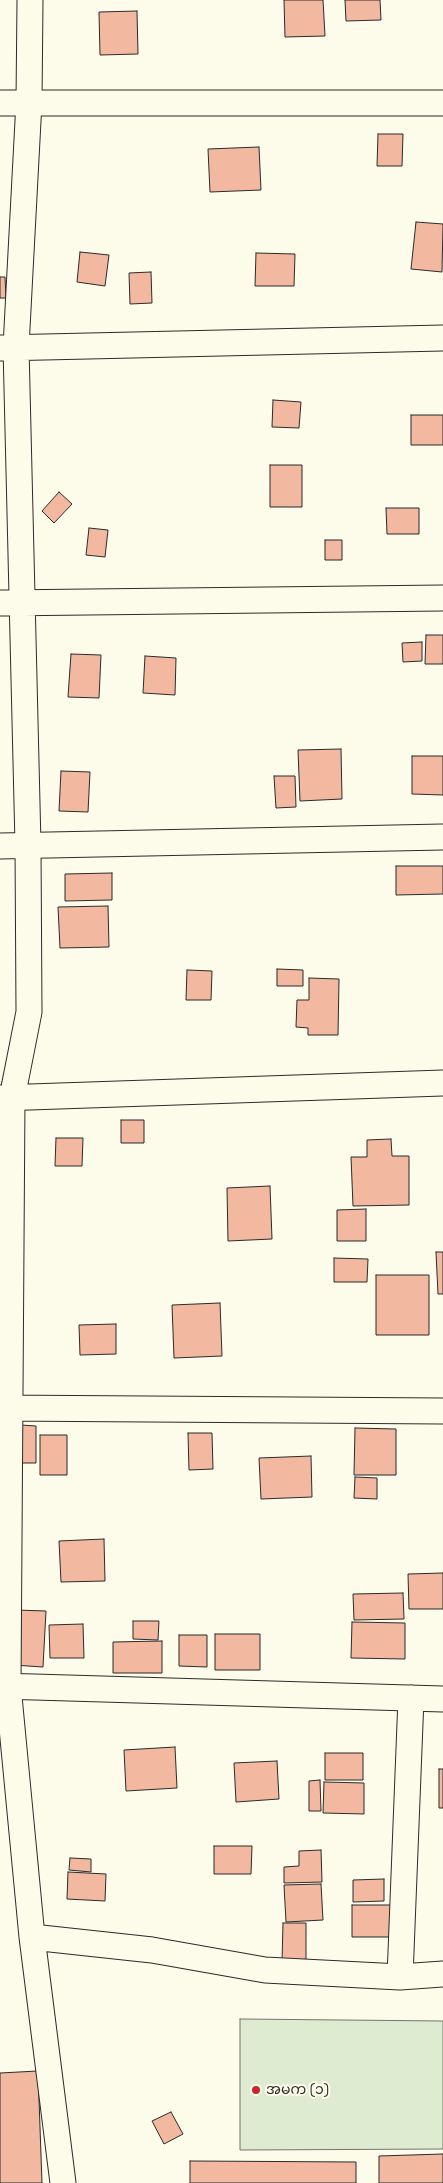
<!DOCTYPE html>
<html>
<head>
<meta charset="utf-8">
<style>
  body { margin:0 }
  canvas { display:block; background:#fdfbea }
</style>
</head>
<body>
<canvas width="443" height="2183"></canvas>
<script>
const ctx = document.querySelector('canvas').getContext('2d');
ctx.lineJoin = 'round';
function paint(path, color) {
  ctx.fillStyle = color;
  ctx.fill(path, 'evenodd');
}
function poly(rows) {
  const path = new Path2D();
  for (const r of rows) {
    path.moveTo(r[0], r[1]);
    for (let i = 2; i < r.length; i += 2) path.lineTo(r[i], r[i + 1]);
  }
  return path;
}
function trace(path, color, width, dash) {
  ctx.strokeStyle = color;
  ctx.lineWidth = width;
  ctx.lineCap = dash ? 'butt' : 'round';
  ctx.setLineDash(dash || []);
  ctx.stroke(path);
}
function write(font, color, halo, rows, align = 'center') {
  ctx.font = font + ' "Space Grotesk","Noto Sans Myanmar",sans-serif';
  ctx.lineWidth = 4;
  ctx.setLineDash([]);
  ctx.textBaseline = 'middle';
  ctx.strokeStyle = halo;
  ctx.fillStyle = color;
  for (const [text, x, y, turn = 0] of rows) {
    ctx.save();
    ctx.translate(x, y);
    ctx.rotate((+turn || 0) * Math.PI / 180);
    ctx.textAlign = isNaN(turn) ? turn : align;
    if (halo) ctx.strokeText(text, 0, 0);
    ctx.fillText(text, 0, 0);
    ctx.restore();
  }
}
const green = poly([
  [240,2019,443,2021,443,2149,240,2150,240,2019]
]);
paint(green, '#deebd1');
trace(green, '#74746e', 1);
const building = poly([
  [284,0,323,0,325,36,285,37,284,0],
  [345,0,380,0,381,20,346,21,345,0],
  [137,11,138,54,100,55,99,12,137,11],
  [378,134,403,134,402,166,377,166,378,134],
  [259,147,261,190,210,192,208,149,259,147],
  [416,222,443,224,442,272,411,269,416,222],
  [80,252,109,255,105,286,77,282,80,252],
  [256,253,295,254,294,286,255,286,256,253],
  [151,272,152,303,130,304,129,273,151,272],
  [0,277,5,277,6,298,0,298,0,277],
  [273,400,301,402,299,428,272,427,273,400],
  [411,415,443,415,443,445,411,445,411,415],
  [270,465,302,465,302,507,270,507,270,465],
  [59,492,72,504,54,523,42,511,59,492],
  [386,508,419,508,419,534,387,534,386,508],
  [89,528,108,530,105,557,86,555,89,528],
  [325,540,342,540,342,560,325,560,325,540],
  [426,635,443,635,443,664,425,664,426,635],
  [422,642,422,661,403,662,402,643,422,642],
  [71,654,101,655,99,698,68,697,71,654],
  [145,656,176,658,175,695,143,693,145,656],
  [341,749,342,799,300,801,298,750,341,749],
  [412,756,443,756,443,795,412,794,412,756],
  [61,771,90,772,88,812,59,811,61,771],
  [274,776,295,776,296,807,276,808,274,776],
  [396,866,443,866,443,894,396,895,396,866],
  [112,873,112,900,65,901,65,874,112,873],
  [108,906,109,947,60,948,58,907,108,906],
  [277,969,303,970,303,986,277,986,277,969],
  [187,970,212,971,211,1000,186,1000,187,970],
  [309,978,339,979,338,1035,308,1035,308,1028,296,1027,297,1000,309,1000,309,978],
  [121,1120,144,1120,144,1143,121,1143,121,1120],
  [56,1138,83,1138,82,1166,55,1166,56,1138],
  [391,1139,392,1156,409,1156,409,1205,353,1206,351,1157,367,1157,367,1140,391,1139],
  [270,1186,272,1239,228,1241,227,1188,270,1186],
  [366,1209,366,1241,337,1241,337,1210,366,1209],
  [436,1252,443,1252,443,1294,438,1294,436,1252],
  [334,1258,368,1259,367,1282,334,1282,334,1258],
  [376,1275,429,1275,429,1335,376,1335,376,1275],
  [220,1303,222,1356,174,1358,172,1305,220,1303],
  [116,1324,116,1354,80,1355,79,1325,116,1324],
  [21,1425,36,1426,36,1463,21,1463,21,1425],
  [355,1428,396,1429,396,1475,354,1475,355,1428],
  [188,1433,212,1433,213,1469,189,1470,188,1433],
  [40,1435,67,1435,67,1475,40,1475,40,1435],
  [311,1456,312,1497,261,1499,259,1458,311,1456],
  [355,1477,377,1478,377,1499,354,1498,355,1477],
  [104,1539,105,1581,61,1582,59,1541,104,1539],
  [443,1573,443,1609,409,1609,408,1574,443,1573],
  [403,1593,404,1619,354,1620,353,1594,403,1593],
  [16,1610,46,1611,43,1667,13,1665,16,1610],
  [133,1621,159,1621,158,1640,133,1639,133,1621],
  [352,1622,405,1623,405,1659,351,1658,352,1622],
  [83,1624,84,1658,50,1658,49,1625,83,1624],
  [215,1634,260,1634,260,1670,215,1670,215,1634],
  [179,1635,207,1635,207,1667,179,1666,179,1635],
  [162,1641,162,1673,113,1673,113,1642,162,1641],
  [175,1747,177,1788,126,1791,124,1750,175,1747],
  [325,1753,363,1753,363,1780,325,1780,325,1753],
  [277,1761,279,1799,236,1802,234,1763,277,1761],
  [439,1769,443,1769,443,1808,439,1808,439,1769],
  [320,1780,321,1811,309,1811,309,1781,320,1780],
  [324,1782,364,1783,364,1814,323,1813,324,1782],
  [214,1846,252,1846,251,1874,214,1874,214,1846],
  [321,1850,322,1882,284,1883,284,1867,299,1866,299,1851,321,1850],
  [70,1858,91,1859,91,1872,69,1870,70,1858],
  [68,1872,106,1874,105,1901,67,1899,68,1872],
  [384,1879,384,1901,353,1902,353,1880,384,1879],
  [321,1884,323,1920,286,1922,284,1885,321,1884],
  [352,1905,394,1905,393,1937,352,1937,352,1905],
  [283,1923,306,1923,306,1962,282,1962,283,1923],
  [38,2071,42,2183,0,2183,0,2073,38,2071],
  [171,2112,183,2134,164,2144,152,2121,171,2112],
  [443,2154,443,2183,379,2183,379,2156,443,2154],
  [190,2161,356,2162,356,2183,190,2183,190,2161]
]);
paint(building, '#f2b8a0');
trace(building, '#2b2b2b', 1);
const street = poly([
  [30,0,29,102,16,347,28,845,29,1012,12,1098,8,1686,32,1937,63,2183],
  [0,103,443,103],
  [0,348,443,338],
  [0,603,443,598],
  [0,846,443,837],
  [0,1098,443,1083],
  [0,1408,443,1411],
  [0,1686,443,1699],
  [32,1937,152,1950,265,1970,400,1977,443,1974],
  [400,1977,411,1698]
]);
trace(street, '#2b2b2b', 27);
trace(street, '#fdfbea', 25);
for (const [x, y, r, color] of [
  [256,2090,5,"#c62828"]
]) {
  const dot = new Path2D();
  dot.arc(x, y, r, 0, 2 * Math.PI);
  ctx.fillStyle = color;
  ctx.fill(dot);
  trace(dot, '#fdfbea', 2);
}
write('14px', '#2b2b2b', '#fdfbea', [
  ["အမက (၁)",266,2090]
], 'left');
</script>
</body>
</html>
